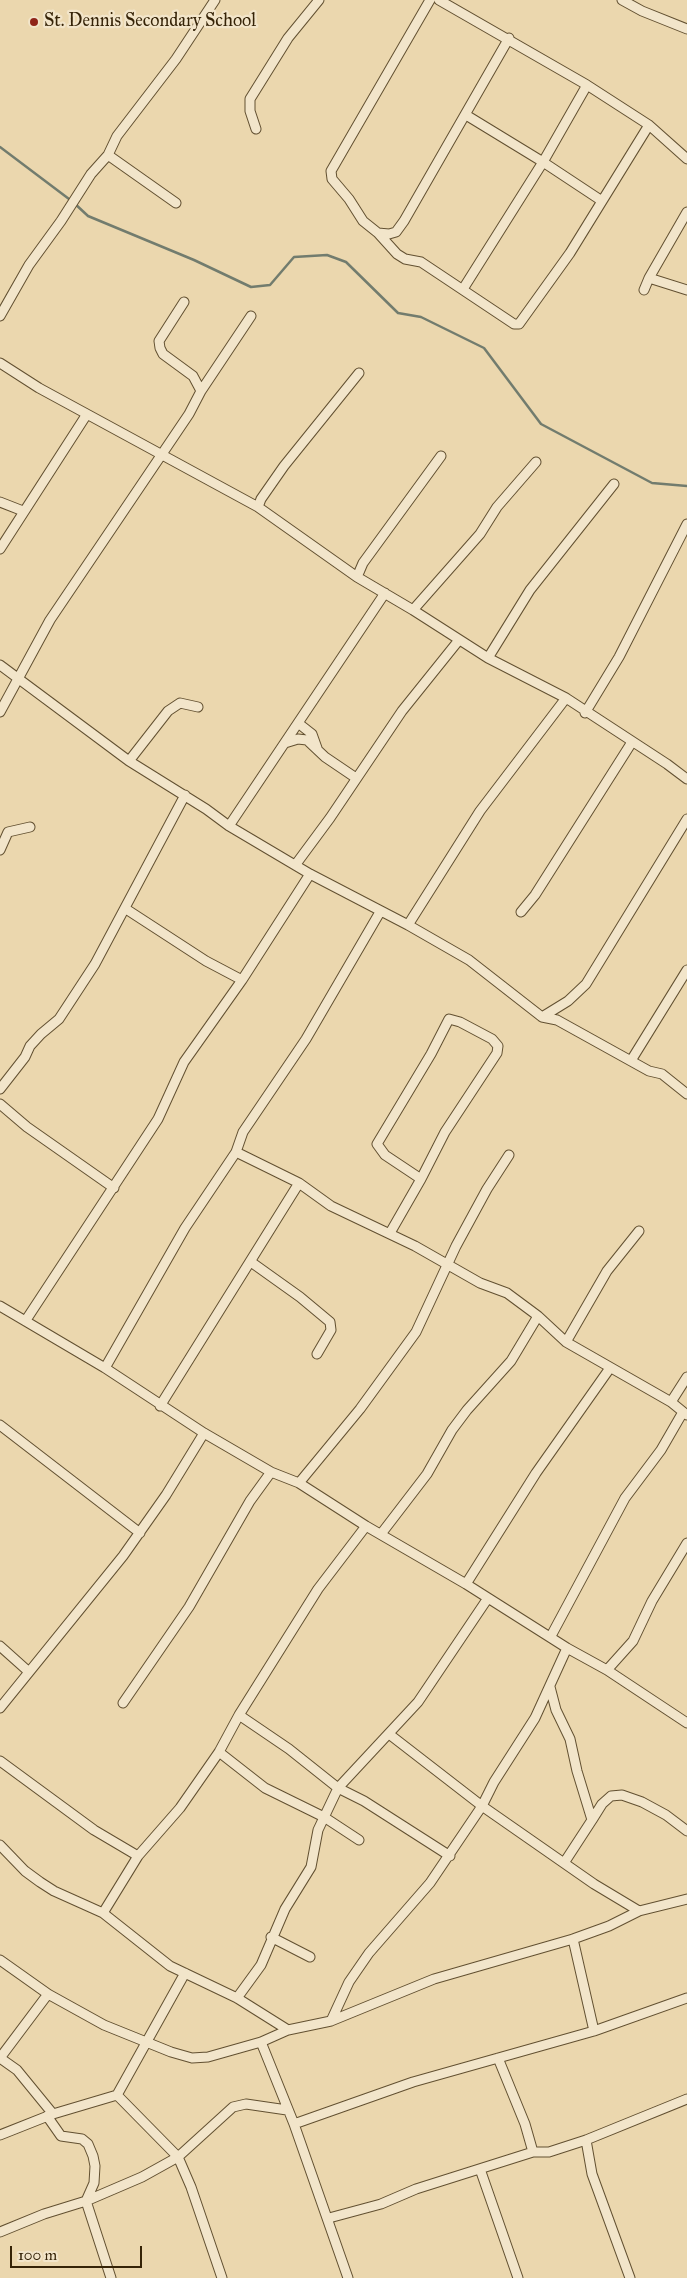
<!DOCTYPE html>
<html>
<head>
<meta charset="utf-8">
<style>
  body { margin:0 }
  #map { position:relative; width:687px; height:2278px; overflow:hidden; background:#ebd7ae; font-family:"IM FELL Great Primer",serif }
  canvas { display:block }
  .scale { position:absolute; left:10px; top:2246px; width:132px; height:22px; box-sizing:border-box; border:2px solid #352307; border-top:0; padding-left:6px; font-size:15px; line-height:18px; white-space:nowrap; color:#352307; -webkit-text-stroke:4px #f2e5ca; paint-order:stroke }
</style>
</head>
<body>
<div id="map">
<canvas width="687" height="2278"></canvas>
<div class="scale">100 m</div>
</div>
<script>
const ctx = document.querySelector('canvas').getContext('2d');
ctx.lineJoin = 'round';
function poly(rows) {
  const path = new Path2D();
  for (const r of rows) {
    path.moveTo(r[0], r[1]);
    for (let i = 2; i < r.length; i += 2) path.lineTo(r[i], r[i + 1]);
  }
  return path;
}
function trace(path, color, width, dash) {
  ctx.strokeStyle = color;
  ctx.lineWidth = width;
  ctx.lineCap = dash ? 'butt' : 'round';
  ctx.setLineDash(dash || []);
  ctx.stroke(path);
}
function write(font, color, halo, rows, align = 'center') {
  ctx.font = font + ' "IM FELL Great Primer",serif';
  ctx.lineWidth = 4.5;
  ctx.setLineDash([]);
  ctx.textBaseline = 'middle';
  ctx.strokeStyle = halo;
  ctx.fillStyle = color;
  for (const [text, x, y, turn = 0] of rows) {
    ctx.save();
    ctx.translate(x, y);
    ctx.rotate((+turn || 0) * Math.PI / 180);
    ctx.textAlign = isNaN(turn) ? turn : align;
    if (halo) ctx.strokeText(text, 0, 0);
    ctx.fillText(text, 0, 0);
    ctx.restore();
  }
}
trace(poly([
  [0,147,73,202,88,216,194,260,251,287,270,285,294,257,327,255,346,262,398,313,421,317,484,348,541,424,652,483,687,486]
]), '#727c6e', 2.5);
const minor = poly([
  [430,0,331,171,332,179,349,199,363,221,378,233,389,234,396,232,404,221,509,38],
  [439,0,587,85,649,125,687,159],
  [622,0,642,11,687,29],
  [466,115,543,162,602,201],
  [256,129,250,111,250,99,288,38,319,0],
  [108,155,176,203],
  [378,233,397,254,405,259,421,262,514,324,519,324,570,253,649,125],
  [649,278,687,212],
  [463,289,543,162,587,85],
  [644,290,649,278,687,290],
  [0,316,29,265,61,221,91,174,108,155,117,136,176,59,215,0],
  [0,363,39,388,258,507,357,577,413,610,488,658,566,698,667,764,687,779],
  [201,391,251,316],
  [0,502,23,511],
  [258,507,261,499,284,466,359,373],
  [0,549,87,414],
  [357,577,363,563,441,456],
  [413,610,480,534,497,507,536,462],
  [488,658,530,590,614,484],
  [0,665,129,761,206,809,229,826,310,874,408,925,469,960,542,1017,557,1020,649,1071,662,1074,687,1094],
  [0,712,50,620,189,414,201,391,193,376,163,354,160,348,159,341,184,302],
  [585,713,619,657,687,524],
  [298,723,312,734,317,748],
  [285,743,298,739,307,740,325,757,356,778],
  [129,761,168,711,180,703,198,707],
  [229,826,385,593],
  [0,850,8,832,30,827],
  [296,864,330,818,402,711,459,640],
  [126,909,206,961,242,980],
  [521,912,535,895,632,742],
  [408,925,480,811,566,698],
  [542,1017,568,1001,586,984,687,819],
  [632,1059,687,970],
  [0,1089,25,1057,30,1046,41,1034,59,1019,95,964,185,795],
  [0,1104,27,1127,114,1188],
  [236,1152,299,1183,331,1206,415,1246,480,1283,507,1293,538,1316,566,1342,671,1402,687,1415],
  [390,1233,421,1179,445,1132,497,1053,498,1046,492,1039,460,1022,449,1019,431,1054,377,1144,385,1155,421,1179],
  [251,1262,300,1297,330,1322,331,1330,317,1354],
  [0,1306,105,1368,204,1433,271,1472,299,1483,366,1526,466,1584,567,1648,607,1670,687,1723],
  [26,1320,158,1119,184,1062,242,980,310,874],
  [566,1342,607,1271,639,1231],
  [105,1368,185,1228,236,1152,243,1132,306,1039,380,912],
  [671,1402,687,1377],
  [160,1406,299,1183],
  [0,1425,140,1533],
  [299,1483,360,1409,416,1332,456,1246,487,1189,509,1155],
  [381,1534,427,1474,452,1430,467,1410,511,1361,538,1316],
  [466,1584,536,1473,610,1368],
  [551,1636,625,1498,661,1450,683,1412],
  [0,1646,29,1672],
  [607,1670,633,1641,652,1601,687,1543],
  [550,1687,556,1710,570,1739,577,1771,592,1820,564,1863],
  [123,1703,189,1607,250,1501,271,1472],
  [0,1708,123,1556,166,1495,204,1433],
  [239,1715,289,1749,338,1788,364,1801,450,1856],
  [389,1734,482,1806,594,1884,639,1911],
  [219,1752,265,1788,324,1817,359,1840],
  [0,1761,94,1830,138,1856],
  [592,1820,602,1804,611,1796,622,1795,642,1802,666,1815,687,1831],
  [0,1845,25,1871,40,1882,54,1891,103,1913,170,1966,237,1998,288,2030],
  [103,1913,138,1856,180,1808,219,1752,239,1715,318,1589,366,1526],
  [271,1937,310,1957],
  [573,1939,594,2031],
  [0,1960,48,1994,104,2025,171,2052,192,2058,208,2057,261,2042,288,2030,331,2021,434,1979,573,1939,609,1926,639,1911,687,1899],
  [237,1998,261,1965,285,1909,311,1867,318,1830,338,1788,418,1702,488,1598],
  [331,2021,349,1982,369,1953,430,1883,482,1806,494,1782,535,1718,567,1648],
  [261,2042,294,2124,348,2278],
  [0,2058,48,1994],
  [0,2058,17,2070,53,2114],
  [498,2058,525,2124,533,2152],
  [117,2095,178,2157,191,2187,222,2278],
  [47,2116,61,2136,82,2139,88,2144,93,2156,95,2166,94,2183,86,2201,111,2278],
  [294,2124,413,2082,594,2031,687,1998],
  [0,2135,53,2114,117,2095,185,1973],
  [586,2140,592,2174,630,2278],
  [480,2169,518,2278],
  [329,2218,381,2204,416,2189,533,2152,549,2152,586,2140,687,2099],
  [0,2232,44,2214,86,2201,142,2177,178,2157,233,2107,246,2104,287,2110]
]);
trace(minor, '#625031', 11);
trace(minor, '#f2e5ca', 9);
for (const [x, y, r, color] of [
  [34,22,5,"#8f2418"]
]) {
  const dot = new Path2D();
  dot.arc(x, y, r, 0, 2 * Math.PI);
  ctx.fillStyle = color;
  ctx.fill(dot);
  trace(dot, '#f2e5ca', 2);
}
write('18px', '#352307', '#f2e5ca', [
  ["St. Dennis Secondary School",44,22]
], 'left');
</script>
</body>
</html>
